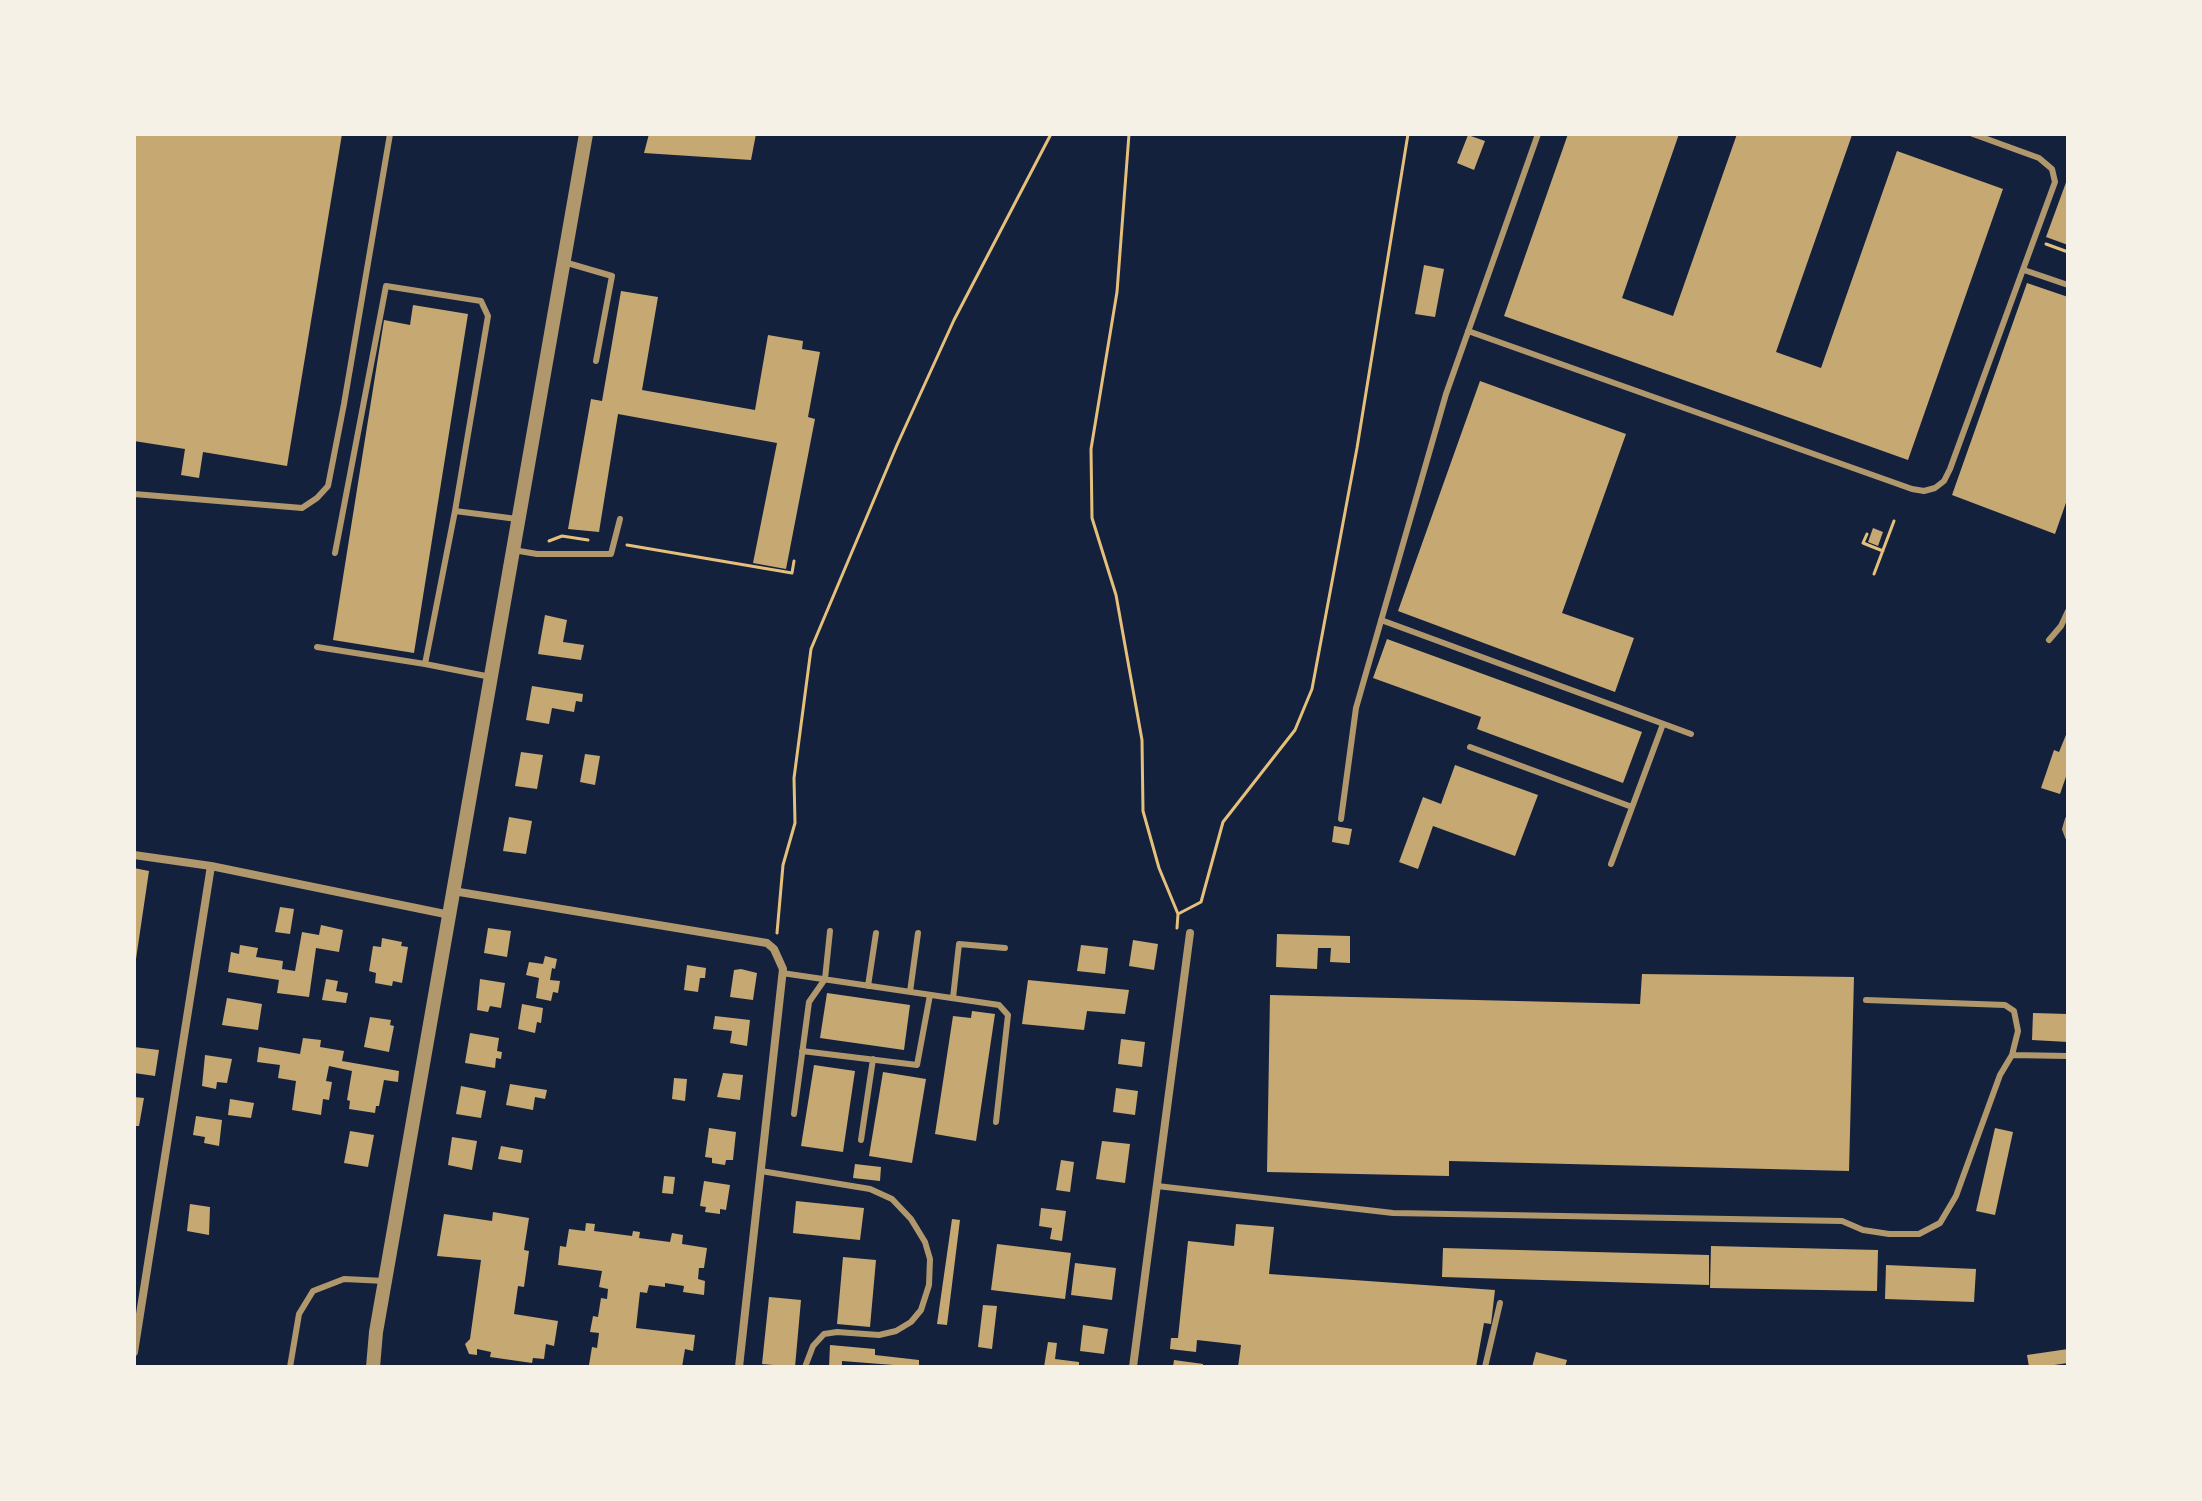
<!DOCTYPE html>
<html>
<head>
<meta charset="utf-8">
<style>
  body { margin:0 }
  #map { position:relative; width:2202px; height:1501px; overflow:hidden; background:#14213d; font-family:"Playfair Display",serif }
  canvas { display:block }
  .frame { position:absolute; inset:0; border:136px solid #f6f1e7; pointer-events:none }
</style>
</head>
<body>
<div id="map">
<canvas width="2202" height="1501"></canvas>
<div class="frame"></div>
</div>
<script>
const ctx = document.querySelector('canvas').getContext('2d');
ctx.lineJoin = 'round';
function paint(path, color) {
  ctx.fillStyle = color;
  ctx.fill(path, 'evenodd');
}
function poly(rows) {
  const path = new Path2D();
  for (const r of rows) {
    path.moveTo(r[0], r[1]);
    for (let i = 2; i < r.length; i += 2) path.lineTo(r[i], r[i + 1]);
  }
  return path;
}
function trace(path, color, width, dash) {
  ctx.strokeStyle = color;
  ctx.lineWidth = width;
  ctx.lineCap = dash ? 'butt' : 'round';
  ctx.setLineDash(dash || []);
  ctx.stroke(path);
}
paint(poly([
  [134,134,342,134,287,466,203,452,199,478,181,475,185,449,134,441],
  [649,134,756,134,751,160,644,153],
  [1568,134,1679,134,1622,298,1673,316,1737,134,1852,135,1776,352,1821,368,1897,151,2003,189,1908,460,1504,316],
  [1468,135,1485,141,1474,170,1457,163],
  [2068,177,2068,245,2046,237],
  [1424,265,1444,269,1435,317,1415,314],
  [2027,283,2068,297,2068,497,2055,534,1952,495],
  [621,291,658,297,642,390,755,410,768,335,803,341,802,349,820,352,808,417,815,419,786,569,753,563,777,443,618,414,599,532,568,529,591,399,602,401],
  [413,305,468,314,414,653,333,640,384,320,410,325],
  [1480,381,1626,434,1562,613,1634,638,1615,692,1398,611],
  [1873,528,1883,532,1878,546,1868,542],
  [545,615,567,620,563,642,584,645,581,660,538,654],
  [1387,639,1642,732,1623,783,1477,729,1481,717,1373,678],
  [532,686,583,694,582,702,576,701,574,712,552,708,549,724,526,720],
  [2068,730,2068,771,2060,794,2041,788,2054,750,2059,752],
  [521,752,543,755,537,789,515,786],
  [585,754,600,756,595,785,580,782],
  [1455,765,1538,795,1515,856,1433,826,1418,869,1399,862,1423,797,1441,804],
  [509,817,532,821,526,854,503,851],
  [1334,826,1352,829,1349,845,1332,842],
  [134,868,149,871,136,959,134,959],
  [280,907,294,909,290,934,275,932],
  [321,925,343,930,339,952,316,948,309,997,277,993,279,980,228,972,231,952,239,954,240,945,258,948,256,957,283,961,282,969,295,971,302,932,319,935],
  [488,928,511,931,507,957,484,953],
  [1277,934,1350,936,1350,963,1330,962,1331,948,1318,948,1317,969,1276,967],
  [382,938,402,942,401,946,408,947,402,983,393,981,392,986,375,983,376,973,369,971,373,946,381,947],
  [1133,940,1158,944,1154,970,1129,966],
  [1081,945,1108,948,1105,974,1077,971],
  [545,956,557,959,555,969,552,968,550,980,560,981,558,993,553,992,551,1001,536,998,539,978,526,975,529,962,543,964],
  [687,965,706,968,705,978,700,978,698,992,684,990],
  [741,969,757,973,753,1000,730,997,734,970],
  [1642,974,1854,977,1849,1171,1449,1161,1449,1176,1267,1172,1270,995,1640,1004],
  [326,979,338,981,336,991,348,993,346,1003,322,1000],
  [480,979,505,983,501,1008,490,1006,488,1012,477,1010],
  [1028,980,1129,990,1125,1014,1087,1011,1084,1030,1022,1024],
  [827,993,910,1005,904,1050,820,1038],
  [227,998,262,1004,258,1030,222,1025],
  [522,1004,543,1008,541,1023,537,1022,535,1033,518,1029],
  [972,1011,995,1014,976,1141,935,1134,953,1016,971,1018],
  [2033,1013,2068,1014,2068,1042,2032,1040],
  [715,1016,750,1020,747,1046,730,1043,732,1031,713,1029],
  [370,1017,391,1020,390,1025,394,1026,389,1052,364,1047],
  [470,1033,499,1038,497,1051,502,1052,501,1059,496,1058,495,1068,465,1063],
  [303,1038,321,1040,320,1047,344,1051,342,1061,399,1071,398,1082,384,1080,379,1106,376,1106,375,1113,349,1109,350,1101,347,1100,352,1071,329,1066,326,1081,332,1082,329,1100,323,1099,321,1115,292,1110,296,1081,278,1078,280,1065,257,1062,259,1047,300,1054],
  [1121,1039,1145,1042,1142,1067,1118,1064],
  [134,1047,159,1050,155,1076,134,1073],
  [205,1055,232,1059,227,1083,217,1082,216,1089,202,1086],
  [814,1065,855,1071,843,1152,801,1146],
  [883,1072,926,1079,912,1163,869,1156],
  [723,1073,743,1075,740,1100,717,1097],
  [674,1078,687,1079,685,1101,672,1099],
  [510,1084,547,1090,545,1099,535,1097,533,1110,506,1105],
  [461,1086,486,1091,481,1118,456,1114],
  [1116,1088,1138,1091,1135,1115,1113,1112],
  [134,1097,144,1098,139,1126,134,1126],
  [230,1099,254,1103,251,1118,228,1115],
  [196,1116,222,1120,219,1146,204,1143,205,1137,193,1135],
  [709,1128,736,1132,733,1160,726,1160,725,1165,712,1163,712,1158,705,1157],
  [1995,1128,2013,1132,1995,1215,1976,1211],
  [350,1131,374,1135,368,1167,344,1163],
  [452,1137,477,1141,472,1170,448,1165],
  [1102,1141,1130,1144,1125,1183,1096,1179],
  [501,1146,523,1150,521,1163,498,1159],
  [1061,1160,1074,1162,1070,1192,1056,1190],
  [855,1164,881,1167,880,1181,853,1178],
  [664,1176,675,1177,673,1194,662,1193],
  [704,1181,730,1185,726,1210,720,1209,720,1214,705,1212,706,1207,700,1206],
  [796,1201,864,1208,860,1240,793,1233],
  [190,1204,210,1207,209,1235,187,1231],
  [1041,1208,1066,1211,1062,1241,1050,1239,1052,1228,1039,1226],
  [493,1212,529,1218,524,1250,529,1251,524,1287,518,1286,514,1314,558,1321,554,1346,546,1344,544,1359,533,1358,532,1363,490,1357,491,1352,477,1349,477,1355,469,1354,465,1344,470,1339,481,1260,437,1256,444,1214,492,1221],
  [952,1219,960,1220,947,1325,937,1324],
  [586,1223,595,1224,594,1231,632,1236,633,1231,640,1232,639,1238,670,1242,672,1233,683,1235,682,1244,707,1248,704,1268,699,1268,698,1279,705,1281,704,1295,683,1292,684,1286,665,1283,665,1287,649,1285,647,1293,640,1292,636,1328,695,1335,693,1351,685,1349,682,1367,589,1365,592,1347,597,1348,599,1333,590,1332,593,1316,598,1317,601,1298,607,1299,608,1289,599,1287,602,1271,558,1265,560,1246,566,1247,569,1229,585,1231],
  [1236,1224,1274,1227,1269,1274,1495,1290,1491,1324,1484,1323,1476,1367,1238,1367,1241,1345,1197,1340,1196,1352,1170,1349,1171,1338,1178,1338,1188,1241,1234,1246],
  [997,1244,1071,1253,1065,1299,991,1290],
  [1711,1246,1878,1250,1877,1291,1710,1288],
  [1443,1248,1709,1255,1709,1285,1442,1277],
  [843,1257,876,1260,870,1327,837,1324],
  [1075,1263,1116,1268,1112,1300,1071,1295],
  [1886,1265,1976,1269,1974,1302,1885,1299],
  [769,1297,801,1300,795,1367,762,1364],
  [983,1305,997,1306,992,1349,978,1347],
  [1083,1325,1108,1329,1104,1354,1080,1351],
  [1048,1342,1057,1343,1055,1359,1079,1362,1079,1367,1044,1367],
  [830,1345,875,1349,875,1355,919,1360,919,1367,842,1361,842,1367,829,1367],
  [2068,1349,2068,1363,2054,1365,2055,1367,2029,1367,2027,1355],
  [1536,1352,1567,1360,1565,1367,1532,1367],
  [1174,1360,1203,1364,1203,1367,1173,1367]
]), '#c6a872');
trace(poly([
  [1129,134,1117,292,1091,449,1092,518,1116,595,1142,740,1143,811,1159,868,1178,914,1177,928],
  [2046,244,2068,252],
  [1867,534,1863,543,1883,551],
  [549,541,562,536,588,540],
  [627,545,792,573,794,561],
  [1874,574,1894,521],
  [1178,914,1201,902,1223,822,1295,730,1312,689,1357,448,1408,134],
  [777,933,783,865,795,823,794,778,811,649,897,445,954,320,1051,134]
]), '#e5c07b', 3);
trace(poly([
  [564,262,612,276,596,361],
  [2024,270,2068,285],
  [1468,331,1912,489,1924,491,1935,488,1944,481,1950,469,2055,182,2052,169,2039,158,1973,134],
  [134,494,302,508,317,498,328,486,344,404,390,134],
  [455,511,425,664,491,677],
  [513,550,537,554,611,554,620,519],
  [335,553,386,286,481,301,488,316,455,511,517,519],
  [1381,620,1691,734],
  [2049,640,2061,626,2068,611],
  [317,647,425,664],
  [1470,747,1632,807],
  [1341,819,1356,708,1446,394,1538,134],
  [2068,819,2065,829,2068,837],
  [1611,864,1663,724],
  [782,973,999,1005,1008,1015,996,1122],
  [868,986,876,933],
  [910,992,918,933],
  [953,998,959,944,1005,948],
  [802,1051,917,1065,930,995],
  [2012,1055,2068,1056],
  [794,1114,809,1002,825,979,830,931],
  [861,1140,873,1059],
  [761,1171,870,1189,892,1199,911,1219,925,1242,930,1259,929,1285,921,1310,911,1322,896,1331,879,1335,837,1332,824,1334,813,1346,805,1367],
  [1157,1186,1393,1213,1842,1221,1863,1230,1889,1234,1919,1234,1940,1223,1956,1196,2000,1075,2012,1055,2018,1031,2014,1011,2005,1005,1866,1000],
  [290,1367,299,1314,313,1291,344,1279,385,1281],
  [1485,1367,1500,1303]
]), '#b1986c', 6);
trace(poly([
  [134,855,211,866,450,915],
  [453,891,767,943,774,949,783,969,739,1367],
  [134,1352,211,866],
  [1133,1367,1190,933]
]), '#b1986c', 8);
trace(poly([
  [373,1367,376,1332,586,134]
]), '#b1986c', 14);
</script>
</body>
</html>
